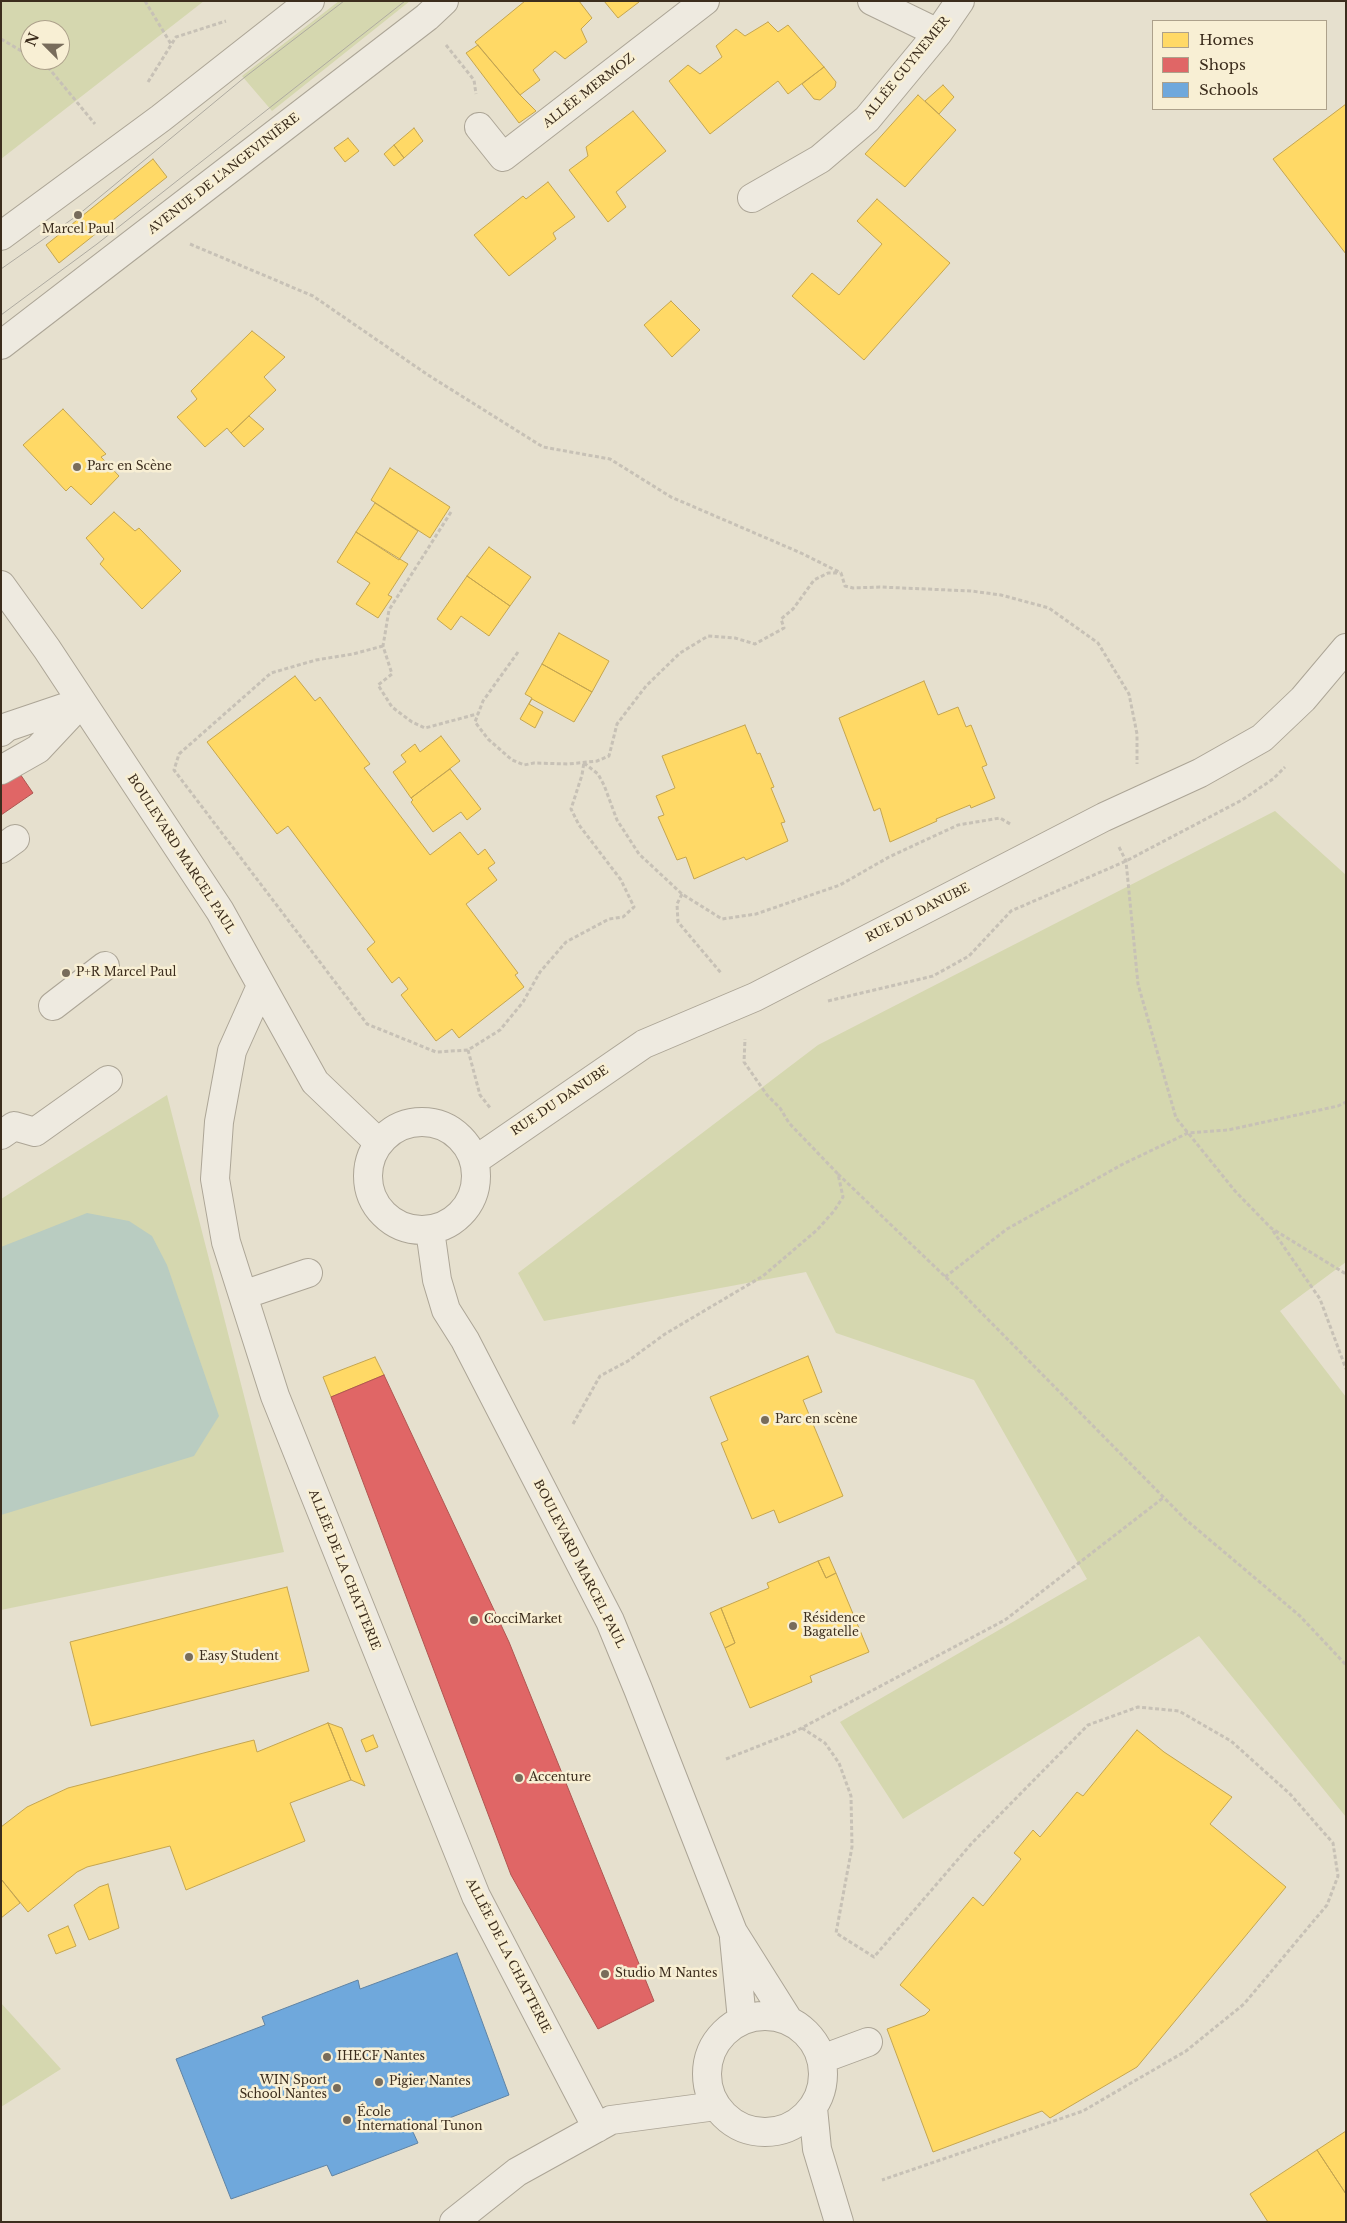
<!DOCTYPE html>
<html>
<head>
<meta charset="utf-8">
<style>
  body { margin:0 }
  #map { position:relative; width:1347px; height:2223px; overflow:hidden; background:#e6e0ce; font-family:"Libre Baskerville",serif }
  canvas { display:block }
  .frame { position:absolute; inset:0; border:2px solid #3c2d1d; pointer-events:none }
  .legend { position:absolute; left:1152px; top:20px; width:175px; height:90px; box-sizing:border-box; background:#f8efd4; border:1px solid #ada18b; margin:0; padding:6px 9px; list-style:none; font-size:15px; color:#3c2d1d }
  .legend li { display:flex; align-items:center; gap:10px; height:25px }
  .legend b { width:25px; border:1px solid #ada18b }
  .north { position:absolute; left:20px; top:20px; width:50px; height:50px; box-sizing:border-box; background:#f8efd4; border:1px solid #ada18b; border-radius:50%; rotate:293deg; font-size:14px; font-weight:700; line-height:20px; text-align:center; color:#3c2d1d }
  .north::after { content:''; display:block; margin:auto; width:18px; height:22px; background:#786c5b; clip-path:polygon(50% 0,100% 100%,50% 72%,0 100%) }
</style>
</head>
<body>
<div id="map">
<canvas width="1347" height="2223"></canvas>
<div class="frame"></div>
<ul class="legend">
<li><b style="height:14px;background:#ffd966"></b>Homes</li>
<li><b style="height:14px;background:#e06666"></b>Shops</li>
<li><b style="height:14px;background:#6fa8dc"></b>Schools</li>
</ul>
<div class="north">N</div>
</div>
<script>
const ctx = document.querySelector('canvas').getContext('2d');
ctx.lineJoin = 'round';
function paint(path, color) {
  ctx.fillStyle = color;
  ctx.fill(path, 'evenodd');
}
function poly(rows) {
  const path = new Path2D();
  for (const r of rows) {
    if (r.length === 3) {
      path.moveTo(r[0] + r[2], r[1]);
      path.arc(r[0], r[1], r[2], 0, 2 * Math.PI);
      continue;
    }
    path.moveTo(r[0], r[1]);
    for (let i = 2; i < r.length; i += 2) path.lineTo(r[i], r[i + 1]);
  }
  return path;
}
function trace(path, color, width, dash) {
  ctx.strokeStyle = color;
  ctx.lineWidth = width;
  ctx.lineCap = dash ? 'butt' : 'round';
  ctx.setLineDash(dash || []);
  ctx.stroke(path);
}
function write(font, color, halo, rows, align = 'center') {
  ctx.font = font + ' "Libre Baskerville",serif';
  ctx.lineWidth = 5;
  ctx.setLineDash([]);
  ctx.textBaseline = 'middle';
  ctx.strokeStyle = halo;
  ctx.fillStyle = color;
  for (const [text, x, y, turn = 0] of rows) {
    ctx.save();
    ctx.translate(x, y);
    ctx.rotate((+turn || 0) * Math.PI / 180);
    ctx.textAlign = isNaN(turn) ? turn : align;
    if (halo) ctx.strokeText(text, 0, 0);
    ctx.fillText(text, 0, 0);
    ctx.restore();
  }
}
paint(poly([
  [1,1,204,1,1,159],
  [30,30,60,30,60,60,30,60],
  [339,1,410,1,272,111,242,76],
  [1275,811,1346,875,1346,1262,1280,1311,1346,1397,1346,1817,1199,1636,903,1819,840,1722,1087,1579,974,1380,836,1333,806,1272,544,1321,518,1273,818,1045],
  [167,1095,284,1552,1,1610,1,1199],
  [1,2003,61,2069,1,2107]
]), '#d5d7af');
paint(poly([
  [87,1213,129,1221,152,1236,167,1265,219,1416,194,1456,1,1515,1,1247]
]), '#b9ccc1');
const homes = poly([
  [525,1,579,1,592,18,581,29,587,42,565,59,555,51,533,70,540,80,520,95,475,42,525,1],
  [604,1,639,1,639,2,618,18,604,1],
  [768,22,778,32,788,25,824,67,788,94,778,81,710,134,669,81,688,65,700,74,722,57,716,46,736,29,745,36,768,22],
  [478,45,520,95,536,111,519,123,466,53,478,45],
  [824,67,836,82,835,87,820,100,814,99,802,84,824,67],
  [943,85,954,97,939,114,925,101,943,85],
  [918,95,956,130,905,187,865,154,918,95],
  [1346,104,1346,254,1273,159,1346,104],
  [633,111,666,151,616,192,626,207,608,222,569,170,588,156,586,147,633,111],
  [414,128,423,141,404,158,394,145,414,128],
  [348,138,359,151,345,162,334,148,348,138],
  [394,145,404,158,394,166,384,154,394,145],
  [153,159,167,177,59,263,46,245,153,159],
  [548,182,575,217,553,233,556,239,509,276,474,235,523,196,526,199,548,182],
  [877,199,950,263,864,360,792,296,812,273,839,295,882,244,857,221,877,199],
  [671,301,700,330,672,357,644,325,671,301],
  [252,331,285,357,264,377,276,390,231,433,227,428,205,447,177,417,197,399,191,391,252,331],
  [63,409,106,454,101,457,119,476,91,505,71,486,66,491,23,445,63,409],
  [249,416,264,429,244,447,231,433,249,416],
  [390,468,450,507,430,538,371,500,390,468],
  [375,503,418,531,399,560,356,532,375,503],
  [114,512,135,531,139,528,181,571,142,609,100,564,104,559,86,538,114,512],
  [356,532,408,564,388,595,392,597,378,618,356,604,370,583,337,562,356,532],
  [489,547,531,577,510,606,467,576,489,547],
  [467,576,510,606,489,636,461,616,451,630,437,619,467,576],
  [559,633,609,661,592,692,542,664,559,633],
  [542,664,592,692,574,722,532,699,529,704,543,712,535,728,520,719,532,698,525,694,542,664],
  [295,676,315,701,320,697,370,764,364,768,430,855,460,832,478,855,485,849,495,863,488,868,497,880,466,904,518,973,515,975,524,987,459,1038,452,1029,436,1041,401,995,408,989,399,977,392,983,367,949,375,942,288,826,277,834,207,742,295,676],
  [924,681,938,715,958,707,966,727,971,725,987,765,982,767,995,798,971,808,970,805,936,819,937,821,890,842,880,808,874,811,839,718,924,681],
  [745,725,757,754,760,753,774,787,771,788,785,822,781,823,788,841,746,860,744,857,694,879,686,857,677,860,658,817,664,815,656,796,675,788,662,756,745,725],
  [441,736,460,761,411,798,393,772,406,762,401,755,415,744,420,752,441,736],
  [450,769,481,809,467,820,461,812,433,832,411,802,413,800,411,798,450,769],
  [808,1356,822,1392,803,1400,843,1496,779,1523,774,1510,752,1519,721,1443,728,1440,710,1397,808,1356],
  [375,1357,384,1375,331,1397,323,1377,375,1357],
  [829,1557,836,1573,826,1578,818,1561,829,1557],
  [818,1561,826,1578,836,1573,869,1652,810,1676,812,1682,750,1708,725,1648,735,1643,721,1608,769,1588,767,1583,818,1561],
  [287,1587,309,1671,91,1726,70,1642,287,1587],
  [721,1608,735,1643,725,1648,710,1613,721,1608],
  [328,1723,351,1780,290,1803,305,1841,186,1890,170,1846,87,1867,77,1872,28,1912,1,1879,1,1827,27,1807,68,1788,254,1740,257,1752,328,1723],
  [328,1723,342,1728,365,1786,351,1780,328,1723],
  [1137,1730,1164,1752,1232,1797,1210,1824,1286,1887,1137,2067,1050,2118,1042,2111,933,2152,887,2029,925,2015,930,2010,900,1985,973,1897,983,1906,1021,1859,1014,1853,1033,1830,1040,1837,1077,1792,1083,1796,1137,1730],
  [373,1735,378,1747,366,1752,361,1740,373,1735],
  [1,1879,20,1903,1,1918,1,1879],
  [108,1884,119,1928,89,1940,74,1905,99,1887,108,1884],
  [68,1926,76,1946,56,1954,48,1935,68,1926],
  [1346,2131,1346,2194,1317,2150,1346,2131],
  [1317,2150,1346,2194,1346,2222,1268,2222,1250,2194,1317,2150]
]);
paint(homes, '#ffd966');
trace(homes, '#c4a550', 1);
const shops = poly([
  [18,771,33,793,1,815,1,783,18,771],
  [384,1375,509,1642,654,2001,598,2029,511,1875,331,1397,384,1375]
]);
paint(shops, '#e06666');
trace(shops, '#af5550', 1);
const schools = poly([
  [457,1953,509,2095,413,2132,418,2143,332,2176,327,2165,231,2199,176,2059,265,2025,262,2017,358,1980,360,1989,457,1953]
]);
paint(schools, '#6fa8dc');
trace(schools, '#6083a3', 1);
const minor = poly([
  [872,1,938,33],
  [479,127,503,157,705,1],
  [752,198,820,159,867,119,938,33,960,1],
  [1,236,161,118,310,1],
  [1,345,427,17,444,1],
  [1,585,47,649,220,911,315,1082,379,1143],
  [1,732,7,727,78,703],
  [1,770,38,749,82,702],
  [1,849,15,839],
  [261,986,232,1051,219,1122,215,1179,226,1242,275,1396,476,1896,597,2128],
  [53,1006,105,966],
  [422,1176,54],
  [1,1135,14,1126,35,1132,108,1080],
  [474,1161,644,1044,755,997,1104,817,1200,773,1262,738,1303,699,1346,648],
  [430,1230,437,1280,446,1310,465,1340,610,1621,638,1689,733,1932,789,2021],
  [243,1295,308,1273],
  [734,1938,742,2020],
  [765,2074,58],
  [822,2059,868,2042],
  [813,2108,817,2149,839,2222],
  [454,2222,517,2172,611,2120,716,2106]
]);
trace(minor, '#aca596', 30);
trace(poly([
  [145,1,171,44],
  [1,39,30,56],
  [446,45,474,80,476,94],
  [37,60,47,66,95,124],
  [148,82,176,37,226,21],
  [190,244,313,296,428,375,543,447,610,459,671,497,801,553,841,573,845,586,853,588,880,587,971,591,1001,595,1049,608,1098,643,1129,694,1137,734,1137,764],
  [451,512,389,610,383,646,392,674,378,685,392,707,412,722,425,728,477,714],
  [383,646,353,654,316,660,271,673,179,754,174,770,367,1024,436,1052,468,1050,500,1030,523,1002,540,972,566,942,609,919,623,917,634,907,621,880,579,825,571,809,582,775,584,762],
  [518,652,483,701,475,722,488,739,512,760,524,765,534,763,568,764,597,761,609,756,617,724,646,686,680,653,708,636,735,638,755,644,784,628,781,619,793,609,814,580,828,573,840,573],
  [584,763,598,774,604,785,617,820,639,854,682,894,722,919,756,914,840,885,889,857,958,825,1000,818,1012,825],
  [1119,847,1126,861,1138,984,1176,1118,1235,1191,1271,1228,1346,1274],
  [682,894,677,904,678,922,721,973],
  [828,1001,933,976,969,956,1011,911,1126,861,1242,800,1273,779,1285,767],
  [468,1050,480,1095,491,1109],
  [838,1174,958,1289,1185,1519,1300,1616,1346,1665],
  [1273,1231,1320,1299,1346,1369],
  [945,1277,1007,1229,1123,1164,1188,1133,1228,1130,1338,1106,1346,1102],
  [573,1424,600,1376,628,1361,665,1334,763,1276,817,1230,834,1211,843,1197,838,1174,789,1123,780,1108,767,1095,744,1062,745,1039],
  [802,1728,825,1743,839,1763,851,1796,852,1847,836,1933,874,1957,972,1843,1088,1725,1138,1707,1179,1711,1231,1741,1290,1794,1333,1843,1338,1876,1327,1905,1244,2004,1186,2051,1083,2111,882,2180],
  [726,1759,794,1732,1005,1620,1163,1498]
]), '#c7c1b6', 3, [4, 2.5]);
trace(minor, '#eeeae0', 28);
trace(poly([
  [1,269,78,215,245,77,344,1],
  [1,315,97,244,405,1]
]), '#aeaaa0', 1);
for (const [x, y, r, color] of [
  [78,215,5,"#786c5b"],
  [77,467,5,"#786c5b"],
  [66,973,5,"#786c5b"],
  [765,1420,5,"#786c5b"],
  [474,1620,5,"#786c5b"],
  [793,1626,5,"#786c5b"],
  [189,1657,5,"#786c5b"],
  [519,1778,5,"#786c5b"],
  [605,1974,5,"#786c5b"],
  [327,2057,5,"#786c5b"],
  [379,2082,5,"#786c5b"],
  [337,2088,5,"#786c5b"],
  [347,2120,5,"#786c5b"]
]) {
  const dot = new Path2D();
  dot.arc(x, y, r, 0, 2 * Math.PI);
  ctx.fillStyle = color;
  ctx.fill(dot);
  trace(dot, '#f8efd4', 2);
}
write('12px', '#3c2d1d', '#f8efd4', [
  ["ALLÉE GUYNEMER",907,68,-51],
  ["ALLÉE MERMOZ",589,91,-38],
  ["AVENUE DE L'ANGEVINIÈRE",224,174,-38],
  ["BOULEVARD MARCEL PAUL",181,854,57],
  ["RUE DU DANUBE",918,913,-27],
  ["RUE DU DANUBE",560,1101,-34],
  ["BOULEVARD MARCEL PAUL",579,1564,63],
  ["ALLÉE DE LA CHATTERIE",344,1570,68],
  ["ALLÉE DE LA CHATTERIE",508,1956,63]
]);
write('12px', '#3c2d1d', '#f8efd4', [
  ["Marcel Paul",78,230,"center"],
  ["Parc en Scène",87,467],
  ["P+R Marcel Paul",76,973],
  ["Parc en scène",775,1420],
  ["Résidence",803,1619],
  ["Bagatelle",803,1633],
  ["CocciMarket",484,1620],
  ["Easy Student",199,1657],
  ["Accenture",529,1778],
  ["Studio M Nantes",615,1974],
  ["IHECF Nantes",337,2057],
  ["WIN Sport",327,2081,"right"],
  ["School Nantes",327,2095,"right"],
  ["Pigier Nantes",389,2082],
  ["École",357,2113],
  ["International Tunon",357,2127]
], 'left');
</script>
</body>
</html>
